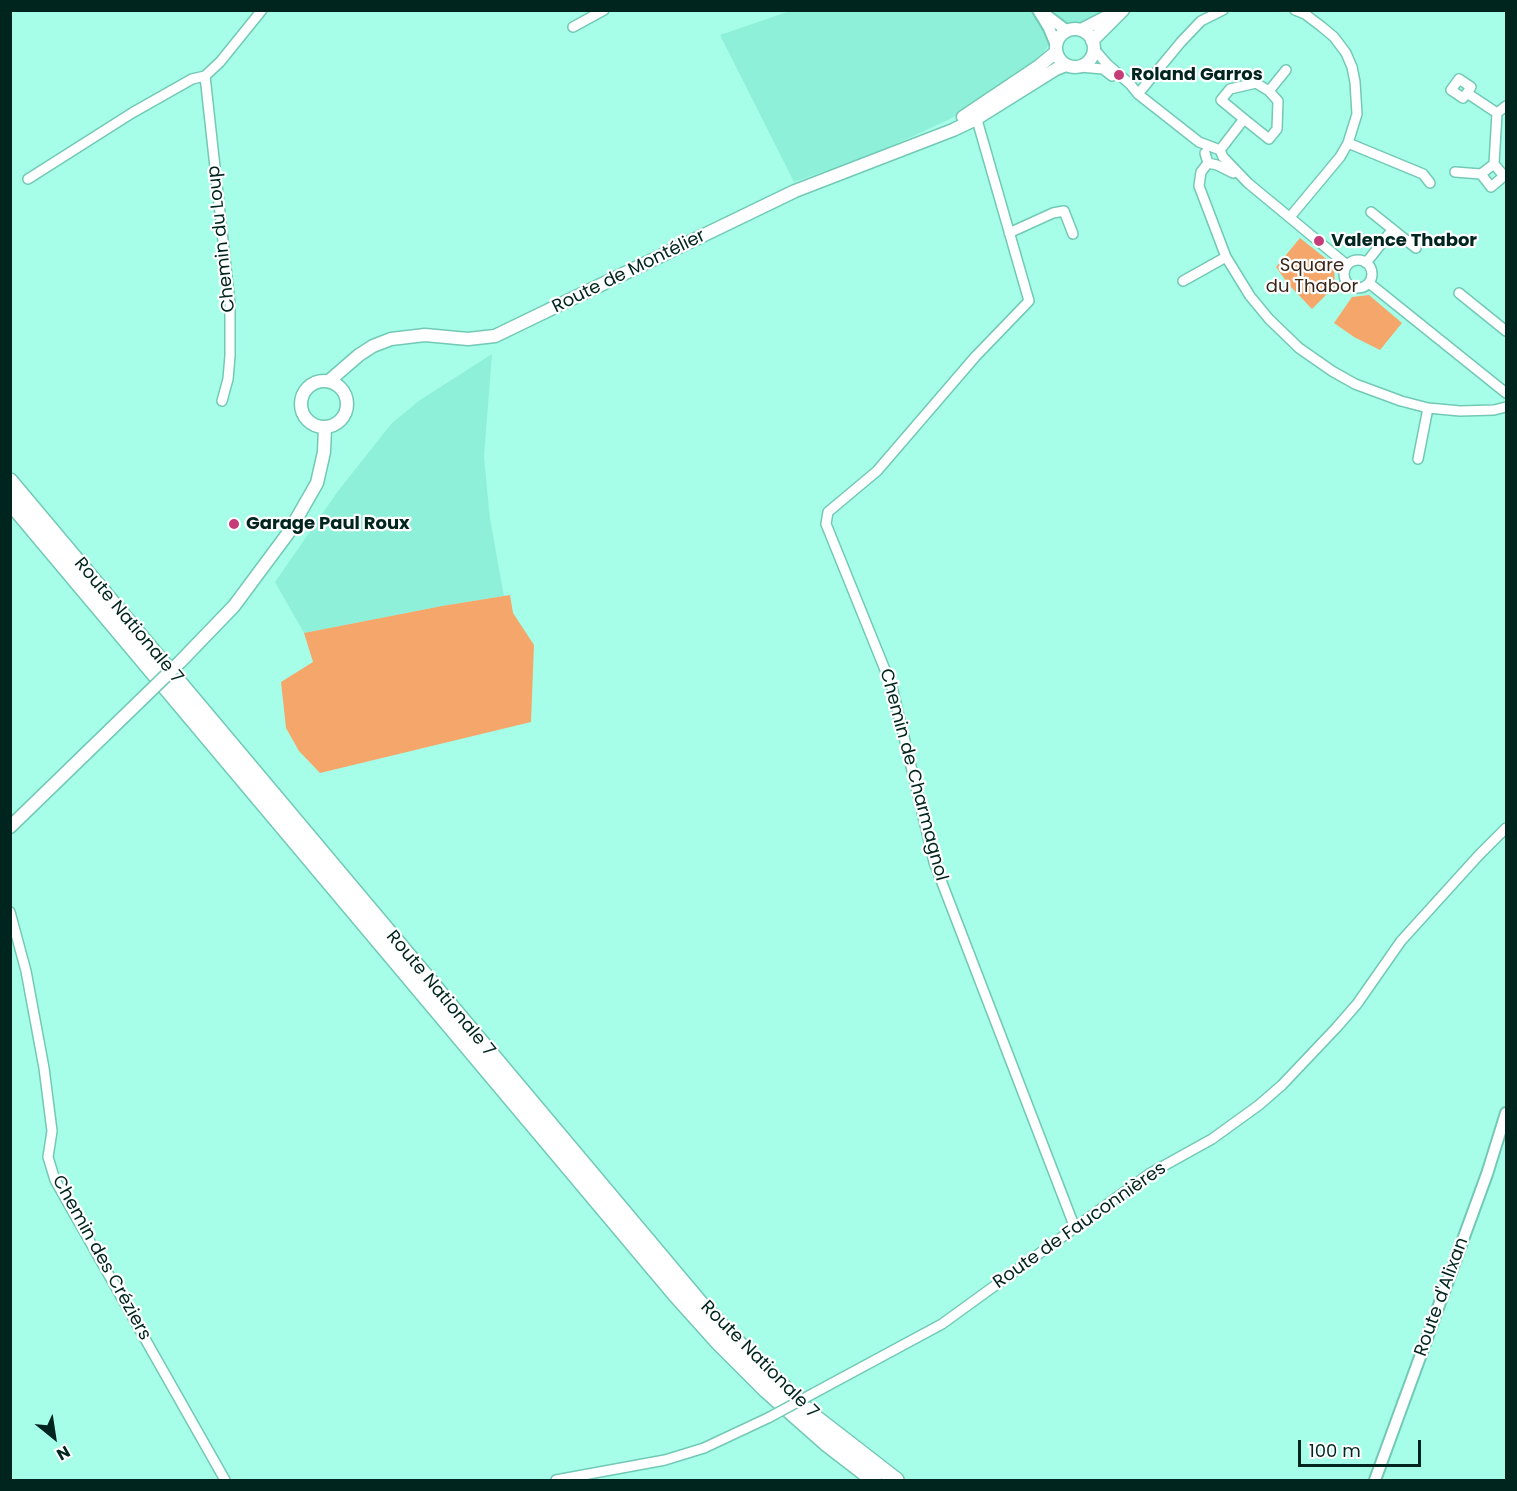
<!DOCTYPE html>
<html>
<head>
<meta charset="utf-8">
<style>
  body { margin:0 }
  #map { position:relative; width:1517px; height:1491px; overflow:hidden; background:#a6fee8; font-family:Poppins,sans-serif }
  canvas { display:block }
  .frame { position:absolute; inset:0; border:12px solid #00251e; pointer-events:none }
  .north { position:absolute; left:24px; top:1407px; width:60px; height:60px; -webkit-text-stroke:4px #fff; paint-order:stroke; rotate:150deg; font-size:16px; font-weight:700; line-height:24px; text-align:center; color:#00251e }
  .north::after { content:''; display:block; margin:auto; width:21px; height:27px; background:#00251e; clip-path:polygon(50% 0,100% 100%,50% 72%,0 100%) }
  .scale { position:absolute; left:1298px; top:1440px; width:123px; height:27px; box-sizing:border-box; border:3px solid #00251e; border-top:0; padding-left:8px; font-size:18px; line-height:21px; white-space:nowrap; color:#00251e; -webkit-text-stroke:4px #fff; paint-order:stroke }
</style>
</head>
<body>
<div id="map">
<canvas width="1517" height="1491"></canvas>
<div class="frame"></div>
<div class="north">N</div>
<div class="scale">100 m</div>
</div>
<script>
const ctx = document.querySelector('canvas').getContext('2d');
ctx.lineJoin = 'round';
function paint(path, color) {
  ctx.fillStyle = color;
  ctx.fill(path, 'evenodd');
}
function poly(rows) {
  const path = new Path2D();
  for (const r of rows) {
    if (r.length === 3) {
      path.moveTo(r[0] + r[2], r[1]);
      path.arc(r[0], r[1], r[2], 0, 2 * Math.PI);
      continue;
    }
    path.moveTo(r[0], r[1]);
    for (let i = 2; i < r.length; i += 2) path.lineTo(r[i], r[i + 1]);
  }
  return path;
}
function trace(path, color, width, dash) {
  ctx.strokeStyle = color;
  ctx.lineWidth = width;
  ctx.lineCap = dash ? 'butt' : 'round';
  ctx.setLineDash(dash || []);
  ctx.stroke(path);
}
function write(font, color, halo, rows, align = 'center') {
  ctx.font = font + ' Poppins,sans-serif';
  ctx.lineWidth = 4.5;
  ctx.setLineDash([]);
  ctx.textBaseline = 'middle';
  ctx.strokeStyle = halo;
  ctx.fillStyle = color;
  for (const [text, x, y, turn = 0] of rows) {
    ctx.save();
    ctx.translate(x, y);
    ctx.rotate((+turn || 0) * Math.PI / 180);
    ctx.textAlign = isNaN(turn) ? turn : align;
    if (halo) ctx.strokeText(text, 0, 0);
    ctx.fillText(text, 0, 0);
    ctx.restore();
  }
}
paint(poly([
  [790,11,1107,11,1085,25,1070,23,1058,31,1041,56,971,107,948,120,874,154,794,182,720,35],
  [492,354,484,457,490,519,504,596,442,606,304,633,275,582,338,491,392,423,420,400]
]), '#8ff0d9');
paint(poly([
  [1300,238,1334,265,1335,286,1312,309,1289,285,1276,267],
  [1369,295,1402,323,1380,350,1354,337,1334,323,1352,297],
  [510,595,513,613,534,645,531,722,320,773,299,751,286,728,281,682,313,662,304,633,442,606]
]), '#f5a66a');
const minor = poly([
  [573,27,604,10],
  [1094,49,1107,64,1130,84,1138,94,1199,142,1220,150,1223,157,1248,183,1347,265],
  [1080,67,1103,69,1112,76],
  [205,76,230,304,230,356,228,379,222,401],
  [1467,93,1471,87,1459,79,1451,90,1463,98,1467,93,1497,113],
  [1138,94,1181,42,1201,21,1223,10],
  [975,113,1029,301,975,357,877,471,828,512,826,524,892,687,934,862,1075,1228],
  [1244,119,1221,100,1230,89,1256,83,1269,91,1286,70],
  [1348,143,1423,174,1430,183],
  [1220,150,1244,119,1269,139,1277,129,1278,101,1269,91],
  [1205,153,1208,163,1217,165,1233,173],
  [1208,163,1201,172,1199,186,1226,257,1250,296,1269,319,1299,348,1332,371,1355,384,1401,401,1428,408,1460,411,1494,410,1506,407],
  [1494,164,1481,174,1491,187,1504,176,1494,164,1497,113,1506,106],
  [1455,172,1481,174],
  [28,179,132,113,192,79,205,76,220,62,262,10],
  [1371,212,1416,248],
  [1290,217,1340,157,1348,143,1357,114,1355,82,1352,67,1346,53,1334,37,1322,27,1305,14,1295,10],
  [1009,233,1053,213,1064,211,1073,234],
  [1358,274,14],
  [1366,263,1392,230],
  [1183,281,1226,257],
  [1369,283,1506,393],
  [1459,293,1506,331],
  [1418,459,1428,408],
  [10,912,26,971,44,1068,52,1131,48,1157,55,1180,225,1480],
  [814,1393,942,1324,1149,1174,1212,1139,1259,1105,1282,1085,1337,1027,1357,1004,1401,941,1479,855,1506,828],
  [556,1480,665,1460,704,1448,770,1417]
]);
const tertiary = poly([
  [1038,10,1049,28,1056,45],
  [1041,11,1067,31],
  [1375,1480,1487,1174,1506,1113]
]);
const secondary = poly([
  [1075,48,19],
  [1081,30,1114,13],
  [1092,41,1123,10],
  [963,117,1039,66,1056,52],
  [324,404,23],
  [329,381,359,355,373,346,391,339,425,335,468,339,495,336,795,191,953,130,976,119,1056,69,1066,65],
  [180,662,234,606,289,532,317,483,324,452,325,427],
  [10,827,111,729]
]);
const trunk = poly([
  [10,481,700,1303,731,1336,812,1415,896,1480],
  [10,502,675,1294,719,1343,766,1390,826,1443,874,1480]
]);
trace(minor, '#72c9b6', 12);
trace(tertiary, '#72c9b6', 14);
trace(secondary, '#72c9b6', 15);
trace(trunk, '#72c9b6', 18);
trace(minor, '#fff', 9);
trace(tertiary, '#fff', 10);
trace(secondary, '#fff', 12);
trace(trunk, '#fff', 15);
const minorBridge = poly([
  [770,1417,814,1393]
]);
const secondaryBridge = poly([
  [111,729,180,662]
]);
trace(minorBridge, '#72c9b6', 12, []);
trace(secondaryBridge, '#72c9b6', 15, []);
trace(minorBridge, '#fff', 9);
trace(secondaryBridge, '#fff', 12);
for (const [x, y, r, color] of [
  [1119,75,6,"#c43c78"],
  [1319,241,6,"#c43c78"],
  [234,524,6,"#c43c78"]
]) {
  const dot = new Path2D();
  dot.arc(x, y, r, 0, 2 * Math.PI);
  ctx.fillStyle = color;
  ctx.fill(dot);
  trace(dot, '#fff', 2);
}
write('bold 18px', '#00251e', '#fff', [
  ["Roland Garros",1131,75],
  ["Valence Thabor",1331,241],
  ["Garage Paul Roux",246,524]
], 'left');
write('18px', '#00251e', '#fff', [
  ["Chemin du Loup",222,239,-96],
  ["Route de Montélier",629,272,-26],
  ["Route Nationale 7",128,621,50],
  ["Chemin de Charmagnol",913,775,75],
  ["Route Nationale 7",440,994,50],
  ["Route de Fauconnières",1080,1226,-35],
  ["Chemin des Créziers",101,1258,61],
  ["Route d'Alixan",1442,1297,-70],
  ["Route Nationale 7",759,1360,45]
]);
write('18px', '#392618', '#fff', [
  ["Square",1312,266],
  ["du Thabor",1312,287]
]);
</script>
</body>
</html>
